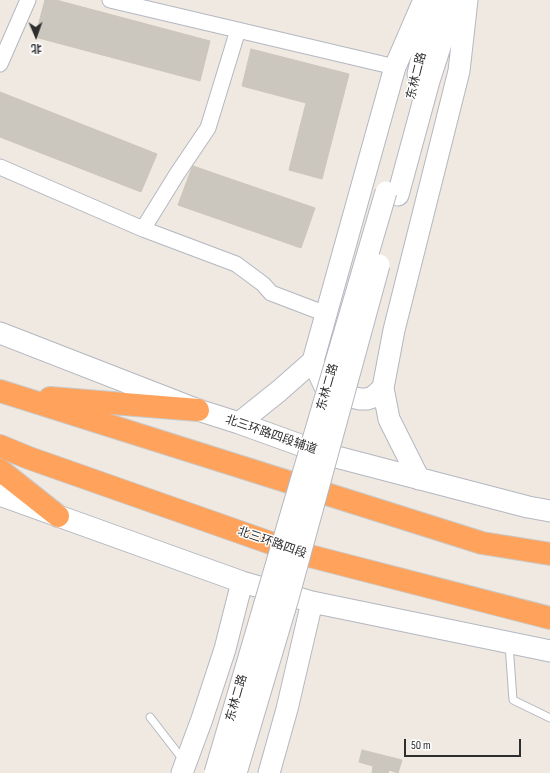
<!DOCTYPE html>
<html>
<head>
<meta charset="utf-8">
<style>
  body { margin:0 }
  #map { position:relative; width:550px; height:773px; overflow:hidden; background:#efe9e1; font-family:"Sofia Sans Condensed","Noto Sans SC",sans-serif }
  canvas { display:block }
  .north { position:absolute; left:16px; top:16px; width:40px; height:40px; -webkit-text-stroke:3px #fff; paint-order:stroke; rotate:178deg; font-size:11px; font-weight:700; line-height:16px; text-align:center; color:#2e2e2e }
  .north::after { content:''; display:block; margin:auto; width:14px; height:18px; background:#2e2e2e; clip-path:polygon(50% 0,100% 100%,50% 72%,0 100%) }
  .scale { position:absolute; left:404px; top:739px; width:117px; height:18px; box-sizing:border-box; border:2px solid #2e2e2e; border-top:0; padding-left:5px; font-size:12px; line-height:14px; white-space:nowrap; color:#2e2e2e; -webkit-text-stroke:3px #fff; paint-order:stroke }
</style>
</head>
<body>
<div id="map">
<canvas width="550" height="773"></canvas>
<div class="north">北</div>
<div class="scale">50 m</div>
</div>
<script>
const ctx = document.querySelector('canvas').getContext('2d');
ctx.lineJoin = 'round';
function paint(path, color) {
  ctx.fillStyle = color;
  ctx.fill(path, 'evenodd');
}
function poly(rows) {
  const path = new Path2D();
  for (const r of rows) {
    path.moveTo(r[0], r[1]);
    for (let i = 2; i < r.length; i += 2) path.lineTo(r[i], r[i + 1]);
  }
  return path;
}
function trace(path, color, width, dash) {
  ctx.strokeStyle = color;
  ctx.lineWidth = width;
  ctx.lineCap = dash ? 'butt' : 'round';
  ctx.setLineDash(dash || []);
  ctx.stroke(path);
}
function write(font, color, halo, rows, align = 'center') {
  ctx.font = font + ' "Sofia Sans Condensed","Noto Sans SC",sans-serif';
  ctx.lineWidth = 3;
  ctx.setLineDash([]);
  ctx.textBaseline = 'middle';
  ctx.strokeStyle = halo;
  ctx.fillStyle = color;
  for (const [text, x, y, turn = 0] of rows) {
    ctx.save();
    ctx.translate(x, y);
    ctx.rotate((+turn || 0) * Math.PI / 180);
    ctx.textAlign = isNaN(turn) ? turn : align;
    if (halo) ctx.strokeText(text, 0, 0);
    ctx.fillText(text, 0, 0);
    ctx.restore();
  }
}
const building = poly([
  [45,0,56,0,210,41,200,81,35,37,45,0],
  [251,49,349,74,322,179,289,170,306,103,242,86,251,49],
  [0,92,157,154,141,192,0,137,0,92],
  [193,166,315,208,301,248,178,205,191,170,193,166],
  [362,750,402,760,398,773,389,770,388,773,372,773,373,766,359,762,362,750]
]);
paint(building, '#cbc7bf');
trace(building, '#cbc5ba', 1);
const lane = poly([
  [509,644,513,700,550,718],
  [150,717,184,761]
]);
const street = poly([
  [110,0,395,67],
  [0,64,28,0],
  [0,167,143,229,177,174,208,128,238,30],
  [143,229,236,264,263,284,271,293,326,314]
]);
const secondary = poly([
  [418,74,435,0],
  [398,195,429,81,455,0],
  [0,333,198,410,239,423,325,454,528,507,550,511],
  [313,361,325,387,337,394,360,399,367,399,373,397,383,388],
  [239,423,279,391,313,361,395,67,424,0],
  [419,479,389,419,383,388,394,330,459,71,467,0],
  [0,495,242,582,312,602,550,651],
  [182,773,202,719,225,649,242,582],
  [269,773,287,709,312,602]
]);
const highway = poly([
  [0,391,482,543,550,554],
  [50,398,198,410],
  [0,446,29,458,302,554,550,618],
  [0,470,58,516]
]);
trace(lane, '#b4b7c1', 9);
trace(street, '#b4b7c1', 17);
trace(secondary, '#b4b7c1', 23);
trace(highway, '#c9c9c9', 24);
trace(lane, '#fff', 7);
trace(street, '#fff', 15);
trace(secondary, '#fff', 21);
trace(highway, '#ffa35c', 22);
const secondaryBridge = poly([
  [215,773,386,192],
  [236,773,288,598,379,265]
]);
trace(secondaryBridge, '#b4b7c1', 23, []);
trace(secondaryBridge, '#fff', 21);
write('12px', '#2e2e2e', '#fff', [
  ["东林二路",417,76,-76],
  ["东林二路",328,387,-74],
  ["北三环路四段辅道",271,435,19],
  ["北三环路四段",272,543,19],
  ["东林二路",237,698,-74]
]);
</script>
</body>
</html>
